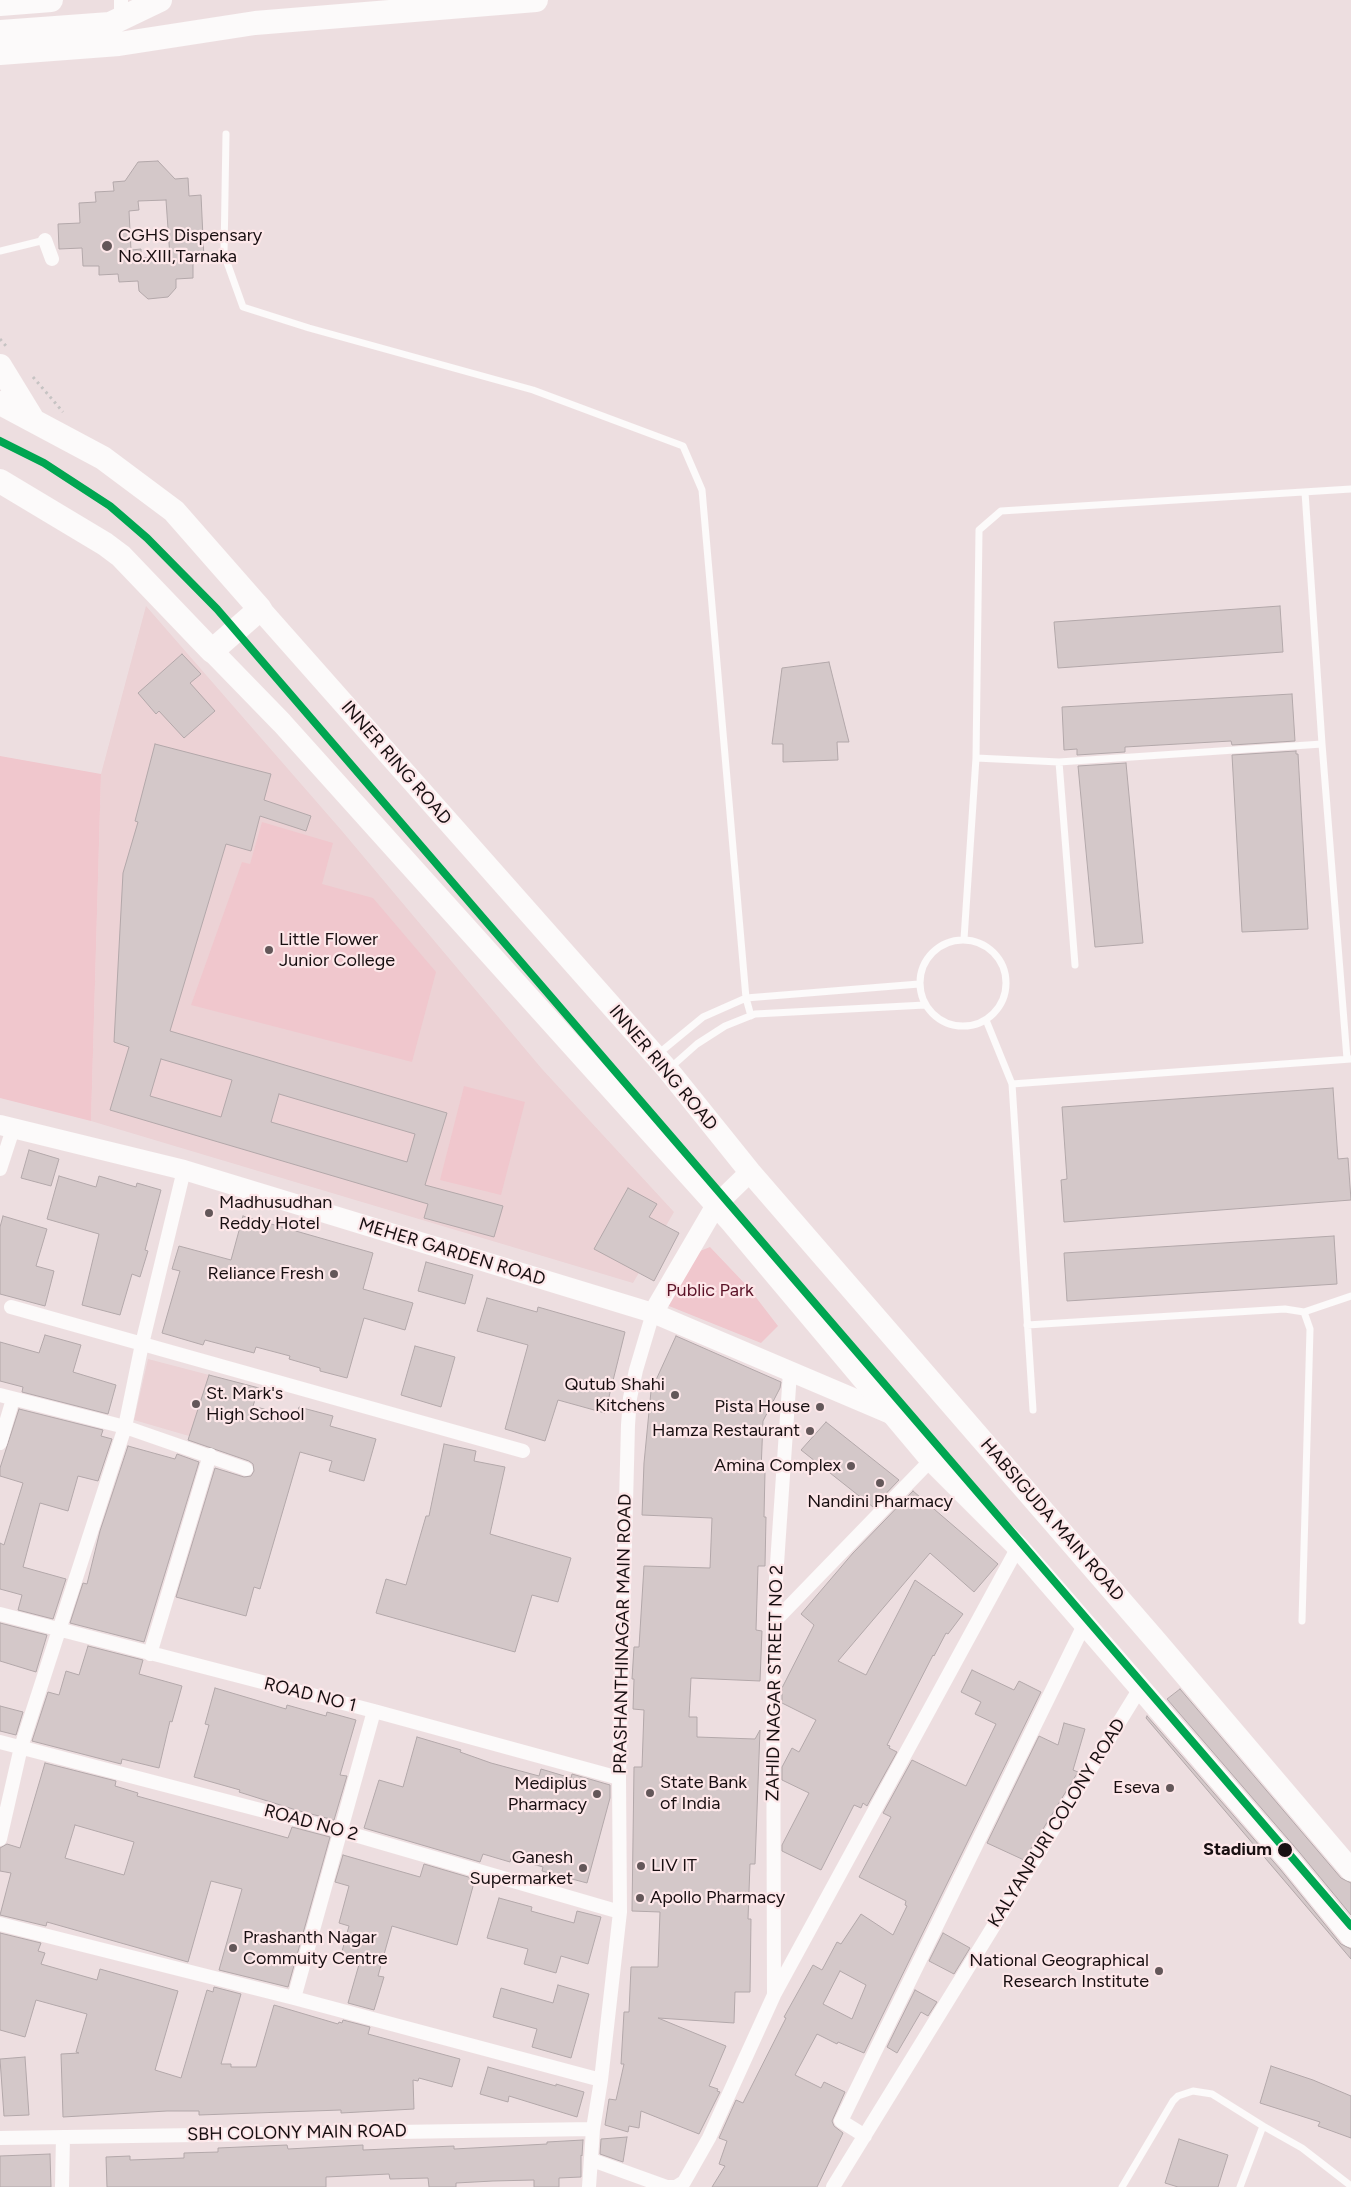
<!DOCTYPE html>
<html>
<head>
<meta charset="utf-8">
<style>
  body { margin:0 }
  canvas { display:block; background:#eddee0 }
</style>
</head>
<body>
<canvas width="1351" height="2187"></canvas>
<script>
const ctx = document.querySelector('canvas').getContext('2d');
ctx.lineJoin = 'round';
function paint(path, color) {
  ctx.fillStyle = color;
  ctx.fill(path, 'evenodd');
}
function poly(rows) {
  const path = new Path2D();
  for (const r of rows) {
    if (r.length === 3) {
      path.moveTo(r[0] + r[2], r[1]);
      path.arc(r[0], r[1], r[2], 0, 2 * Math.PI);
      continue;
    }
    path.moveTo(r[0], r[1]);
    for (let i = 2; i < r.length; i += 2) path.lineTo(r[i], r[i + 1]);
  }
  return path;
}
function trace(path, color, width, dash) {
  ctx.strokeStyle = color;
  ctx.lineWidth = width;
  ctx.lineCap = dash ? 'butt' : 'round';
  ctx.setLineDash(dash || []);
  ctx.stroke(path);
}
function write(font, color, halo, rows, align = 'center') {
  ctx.font = font + ' Figtree,sans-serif';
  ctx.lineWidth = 4.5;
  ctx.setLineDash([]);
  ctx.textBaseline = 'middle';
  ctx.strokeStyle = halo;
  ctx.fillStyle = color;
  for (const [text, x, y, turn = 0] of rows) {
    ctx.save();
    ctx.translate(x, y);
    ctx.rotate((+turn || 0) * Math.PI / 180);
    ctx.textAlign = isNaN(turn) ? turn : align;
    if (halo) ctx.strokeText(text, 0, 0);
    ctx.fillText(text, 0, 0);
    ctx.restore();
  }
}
paint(poly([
  [146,606,342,831,542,1069,674,1212,633,1283,91,1121,101,774],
  [148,1359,259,1388,237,1450,134,1420]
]), '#ecd2d5');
paint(poly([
  [0,756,101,774,91,1121,0,1098],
  [262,822,333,843,322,884,373,898,436,972,412,1062,191,1005,242,862,250,864],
  [464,1086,525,1102,501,1195,440,1180],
  [710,1247,748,1287,778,1326,761,1343,664,1304,700,1251]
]), '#f0c7cd');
const building = poly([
  [158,161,175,179,188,178,189,196,201,195,204,259,193,259,193,278,176,279,176,288,168,297,148,299,139,291,138,281,119,282,118,274,99,275,99,266,83,266,82,248,59,249,58,224,80,223,79,203,96,202,95,192,114,191,113,182,125,181,138,162,158,161],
  [166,200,170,257,141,258,141,249,131,250,129,211,139,210,138,201,166,200],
  [1280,606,1283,652,1058,668,1054,622,1280,606],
  [182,654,201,674,190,683,215,711,184,738,159,711,156,714,138,693,182,654],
  [829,662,849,742,837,742,838,760,783,762,783,744,772,744,782,668,829,662],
  [1292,694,1295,741,1232,745,1231,741,1125,747,1125,752,1077,755,1077,749,1064,750,1062,707,1292,694],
  [155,744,271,774,264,800,311,816,306,831,260,816,251,851,226,844,170,1031,447,1113,425,1185,503,1206,494,1237,424,1218,428,1204,110,1110,129,1047,114,1042,123,873,138,822,135,821,155,744],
  [161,1059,232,1080,221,1117,150,1096,161,1059],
  [279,1094,415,1134,407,1162,271,1122,279,1094],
  [1296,751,1296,754,1298,754,1308,929,1242,932,1232,755,1296,751],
  [1126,763,1143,943,1095,947,1078,766,1126,763],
  [1333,1088,1338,1159,1348,1158,1351,1200,1064,1222,1061,1180,1067,1179,1062,1107,1333,1088],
  [29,1150,59,1159,51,1186,21,1178,29,1150],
  [59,1176,96,1187,99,1176,136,1187,137,1183,161,1190,145,1250,148,1251,140,1277,132,1274,120,1315,82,1305,99,1234,47,1219,59,1176],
  [628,1188,657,1204,649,1217,679,1233,654,1281,594,1249,628,1188],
  [3,1216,47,1229,36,1266,54,1271,45,1306,0,1294,0,1227,3,1216],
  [243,1216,373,1253,363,1289,413,1303,405,1330,364,1318,347,1378,320,1371,320,1368,289,1359,290,1356,256,1347,254,1353,205,1340,203,1345,162,1333,180,1271,172,1269,179,1246,231,1260,243,1216],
  [1334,1236,1337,1284,1067,1301,1064,1253,1334,1236],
  [426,1262,473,1275,465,1304,418,1291,426,1262],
  [487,1298,537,1312,538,1307,625,1332,605,1413,558,1400,545,1441,505,1429,528,1345,477,1331,487,1298],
  [45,1335,81,1345,73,1372,116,1385,108,1414,22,1392,23,1387,0,1381,0,1342,39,1353,45,1335],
  [676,1336,781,1382,780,1388,763,1421,761,1471,765,1471,764,1517,766,1517,765,1566,758,1566,756,1630,762,1631,760,1681,691,1678,689,1717,697,1717,697,1737,755,1739,760,1730,755,1864,750,1864,748,1919,751,1919,750,1992,735,1992,734,2023,658,2018,726,2046,709,2086,718,2089,717,2091,720,2092,699,2134,641,2111,639,2128,629,2126,628,2132,605,2125,609,2099,616,2100,624,2064,621,2064,624,2012,629,2012,631,1967,658,1967,660,1912,632,1911,634,1767,642,1767,644,1710,633,1709,634,1679,632,1679,634,1647,639,1647,644,1566,710,1568,712,1518,642,1515,644,1463,651,1391,676,1336],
  [415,1346,455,1357,441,1407,401,1395,415,1346],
  [209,1375,259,1388,253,1406,296,1418,299,1407,333,1416,330,1426,376,1439,364,1481,329,1471,332,1461,300,1452,260,1589,254,1587,246,1616,176,1597,215,1468,244,1477,251,1476,254,1471,253,1464,249,1461,188,1440,209,1375],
  [19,1409,103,1430,101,1436,112,1439,98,1481,78,1476,68,1511,40,1503,23,1567,66,1579,53,1619,18,1610,22,1595,0,1589,0,1543,4,1545,23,1483,0,1476,0,1468,19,1409],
  [826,1422,899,1480,873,1507,801,1450,826,1422],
  [444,1444,476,1451,474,1461,505,1467,490,1534,571,1558,558,1602,532,1595,515,1652,376,1613,386,1579,406,1585,426,1516,429,1516,444,1444],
  [128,1446,175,1459,177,1454,199,1462,144,1642,70,1623,83,1583,87,1584,100,1531,128,1446],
  [913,1491,998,1564,974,1592,930,1553,838,1661,866,1675,915,1580,963,1614,948,1634,946,1633,934,1656,933,1655,887,1745,890,1746,889,1748,897,1752,867,1806,863,1803,861,1808,854,1805,821,1870,782,1851,782,1845,809,1793,782,1780,782,1767,792,1748,799,1752,816,1720,782,1703,782,1688,814,1625,801,1614,853,1553,913,1491],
  [0,1623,47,1635,36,1672,0,1661,0,1623],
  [88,1646,143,1660,139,1674,182,1686,172,1722,170,1721,159,1768,122,1759,121,1764,32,1741,48,1692,59,1695,66,1671,79,1675,88,1646],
  [972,1670,1014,1690,1019,1681,1041,1692,864,2053,838,2042,837,2044,817,2034,795,2075,821,2088,824,2082,845,2092,832,2121,834,2126,843,2133,817,2187,712,2187,725,2166,719,2164,727,2141,719,2138,736,2100,743,2103,786,2018,784,2017,813,1965,822,1970,837,1942,841,1944,861,1914,893,1935,907,1906,905,1905,906,1901,859,1877,891,1817,883,1813,912,1760,966,1786,996,1724,975,1714,981,1702,961,1692,972,1670],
  [840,1971,866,1985,852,2019,823,2004,840,1971],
  [215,1688,286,1709,287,1705,326,1716,327,1712,356,1720,340,1775,347,1776,334,1820,296,1810,239,1792,240,1790,194,1777,209,1725,205,1724,215,1688],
  [1180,1689,1341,1878,1351,1883,1351,1915,1300,1853,1167,1699,1180,1689],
  [0,1706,23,1712,16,1735,0,1731,0,1706],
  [1147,1716,1280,1869,1341,1944,1351,1949,1351,1959,1146,1718,1147,1716],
  [1064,1723,1085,1729,1073,1770,1078,1772,1024,1860,987,1843,1039,1736,1058,1745,1064,1723],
  [417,1737,461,1750,460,1752,491,1763,539,1776,541,1769,571,1778,572,1774,610,1785,610,1798,587,1883,542,1871,543,1867,511,1858,510,1862,483,1854,480,1862,364,1828,379,1780,403,1787,417,1737],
  [45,1763,116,1781,115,1786,138,1793,137,1796,288,1838,292,1827,330,1837,288,1987,219,1970,242,1889,211,1881,188,1962,47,1922,46,1926,0,1915,11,1873,0,1871,0,1848,7,1844,20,1848,45,1763],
  [75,1825,134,1842,124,1875,65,1858,75,1825],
  [343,1855,420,1877,424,1864,475,1879,457,1945,392,1926,378,1976,384,1977,374,2010,348,2003,360,1961,341,1955,349,1926,339,1923,349,1886,335,1882,343,1855],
  [499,1898,532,1907,531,1911,574,1923,577,1911,601,1917,588,1964,561,1956,556,1973,524,1964,528,1949,487,1938,499,1898],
  [0,1933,41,1943,38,1951,45,1953,41,1964,97,1980,100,1969,178,1991,155,2070,181,2078,207,1990,213,1992,214,1987,241,1994,221,2064,231,2064,231,2067,256,2067,274,2005,338,2024,339,2022,342,2023,343,2020,370,2027,368,2034,460,2059,452,2087,419,2078,418,2081,413,2080,414,2109,341,2113,341,2110,199,2115,199,2111,167,2111,63,2117,61,2054,79,2053,76,2052,87,2014,36,2000,25,2037,0,2030,0,1933],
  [943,1933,970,1948,954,1974,929,1961,943,1933],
  [558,1985,589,1994,571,2058,532,2047,537,2029,493,2017,501,1988,553,2003,558,1985],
  [915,1990,937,2002,928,2016,921,2012,897,2053,887,2047,915,1990],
  [25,2057,29,2115,4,2116,0,2059,25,2057],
  [1271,2066,1313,2080,1351,2096,1351,2138,1318,2126,1320,2122,1260,2103,1271,2066],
  [488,2067,556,2086,556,2084,584,2092,577,2117,509,2096,508,2102,480,2094,488,2067],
  [627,2137,623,2162,600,2154,601,2139,627,2137],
  [1179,2139,1228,2155,1218,2187,1178,2187,1165,2183,1179,2139],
  [583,2140,582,2156,581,2155,581,2177,559,2178,559,2187,534,2187,534,2180,493,2181,456,2183,456,2187,429,2187,428,2178,390,2179,389,2174,326,2177,326,2187,107,2187,106,2157,130,2156,130,2160,184,2158,184,2153,218,2152,218,2148,287,2145,288,2149,363,2145,363,2150,454,2146,454,2149,547,2144,547,2142,583,2140],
  [50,2154,51,2187,0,2187,0,2156,50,2154]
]);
paint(building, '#d4c8c9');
trace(building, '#b3a8aa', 1);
trace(poly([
  [0,339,6,346],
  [33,377,63,412]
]), '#c6c3c3', 3, [2.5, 4]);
trace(poly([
  [226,134,224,254,243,307,309,328,533,390,683,446,702,490,746,998,751,1016],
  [0,251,45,240],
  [1305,492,1322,744,1347,1059],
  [976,758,1059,762,1322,744],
  [1059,762,1075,965],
  [964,939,976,758,979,530,1001,511,1351,489],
  [963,983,43],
  [986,1020,1012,1084,1033,1410],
  [658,1054,703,1017,746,998,919,984],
  [670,1068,697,1044,725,1026,755,1014,925,1005],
  [1012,1084,1351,1059],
  [1304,1312,1351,1296],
  [1027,1325,1285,1309,1304,1312,1310,1329,1302,1621],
  [1122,2187,1173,2101,1178,2096,1193,2091,1212,2094,1263,2126],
  [1240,2187,1263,2126,1302,2148,1351,2186]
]), '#fcfafa', 7);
trace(poly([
  [121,0,121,18],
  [45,240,52,259],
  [0,1169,13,1129],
  [11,1307,523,1451],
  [0,1395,125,1427,246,1469],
  [0,1443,13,1399],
  [0,1614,374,1711,619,1778],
  [773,1623,931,1460],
  [150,1654,210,1455],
  [0,1742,341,1831,620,1912],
  [0,1839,21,1747,125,1427,142,1344,184,1170],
  [0,1924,294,1998,601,2080],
  [774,1994,773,1623,790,1372],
  [294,1998,374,1711],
  [865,2136,841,2121,1084,1625],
  [0,2138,593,2129],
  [592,2160,667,2187,674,2187],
  [62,2187,63,2137],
  [589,2187,593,2129,601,2080,620,1912,619,1778,628,1425,630,1398,636,1370,653,1313],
  [676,2187,684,2182,709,2138,774,1995,1018,1547],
  [833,2187,1139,1690]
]), '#fcfafa', 14);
trace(poly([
  [0,1125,184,1170,653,1313,893,1415],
  [653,1313,716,1205,750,1172]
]), '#fcfafa', 20);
trace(poly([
  [260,609,668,1070,750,1172,1157,1642,1351,1870],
  [212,651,282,723,731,1222,931,1460,1018,1547,1290,1861,1351,1936]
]), '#fcfafa', 22);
trace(poly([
  [0,4,51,0],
  [0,32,110,24,160,0],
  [0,53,119,44,255,23,536,0],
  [0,366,33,420],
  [0,403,103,458,174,511,260,609,212,651,121,556,105,544,0,481]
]), '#fcfafa', 24);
trace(poly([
  [0,441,44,463,110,506,147,538,217,609,1351,1926]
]), '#00a651', 8);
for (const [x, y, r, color] of [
  [107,246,6,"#635759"],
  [269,950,5,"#635759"],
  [209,1213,5,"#635759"],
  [334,1274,5,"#635759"],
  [675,1395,5,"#635759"],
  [196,1404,5,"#635759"],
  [820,1407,5,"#635759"],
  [810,1431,5,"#635759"],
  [851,1466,5,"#635759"],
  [880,1483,5,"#635759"],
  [1170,1788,5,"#635759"],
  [650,1793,5,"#635759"],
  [597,1794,5,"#635759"],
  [1285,1850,8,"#180f11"],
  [641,1866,5,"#635759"],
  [583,1868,5,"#635759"],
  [640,1898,5,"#635759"],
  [233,1948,5,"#635759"],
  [1159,1971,5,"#635759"]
]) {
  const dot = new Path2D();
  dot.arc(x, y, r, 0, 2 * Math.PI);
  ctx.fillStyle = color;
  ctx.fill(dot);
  trace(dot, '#fde7e9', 2);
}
write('18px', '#180f11', '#fde7e9', [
  ["CGHS Dispensary",118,236,"left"],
  ["No.XIII,Tarnaka",118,257,"left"],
  ["Little Flower",279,940,"left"],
  ["Junior College",279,961,"left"],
  ["Madhusudhan",219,1203,"left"],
  ["Reddy Hotel",219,1224,"left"],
  ["Reliance Fresh",324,1274],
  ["Qutub Shahi",665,1385],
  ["Kitchens",665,1406],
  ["St. Mark's",206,1394,"left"],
  ["High School",206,1415,"left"],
  ["Pista House",810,1407],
  ["Hamza Restaurant",800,1431],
  ["Amina Complex",841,1466],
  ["Nandini Pharmacy",880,1502,"center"],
  ["State Bank",660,1783,"left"],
  ["of India",660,1804,"left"],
  ["Mediplus",587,1784],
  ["Pharmacy",587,1805],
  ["Eseva",1160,1788],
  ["Ganesh",573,1858],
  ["Supermarket",573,1879],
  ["LIV IT",651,1866,"left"],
  ["Apollo Pharmacy",650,1898,"left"],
  ["Prashanth Nagar",243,1938,"left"],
  ["Commuity Centre",243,1959,"left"],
  ["National Geographical",1149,1961],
  ["Research Institute",1149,1982]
], 'right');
write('18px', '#180f11', '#fde7e9', [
  ["INNER RING ROAD",396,763,49],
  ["INNER RING ROAD",663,1068,50],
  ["MEHER GARDEN ROAD",452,1252,17],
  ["HABSIGUDA MAIN ROAD",1052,1520,49],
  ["PRASHANTHINAGAR MAIN ROAD",623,1634,-89],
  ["ZAHID NAGAR STREET NO 2",775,1683,-89],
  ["ROAD NO 1",310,1695,14],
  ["ROAD NO 2",311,1823,15],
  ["KALYANPURI COLONY ROAD",1057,1823,-58],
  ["SBH COLONY MAIN ROAD",297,2133,-1]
]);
write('18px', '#5b1327', '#fde7e9', [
  ["Public Park",710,1291]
]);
write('bold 18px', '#180f11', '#fde7e9', [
  ["Stadium",1272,1850]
], 'right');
</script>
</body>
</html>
